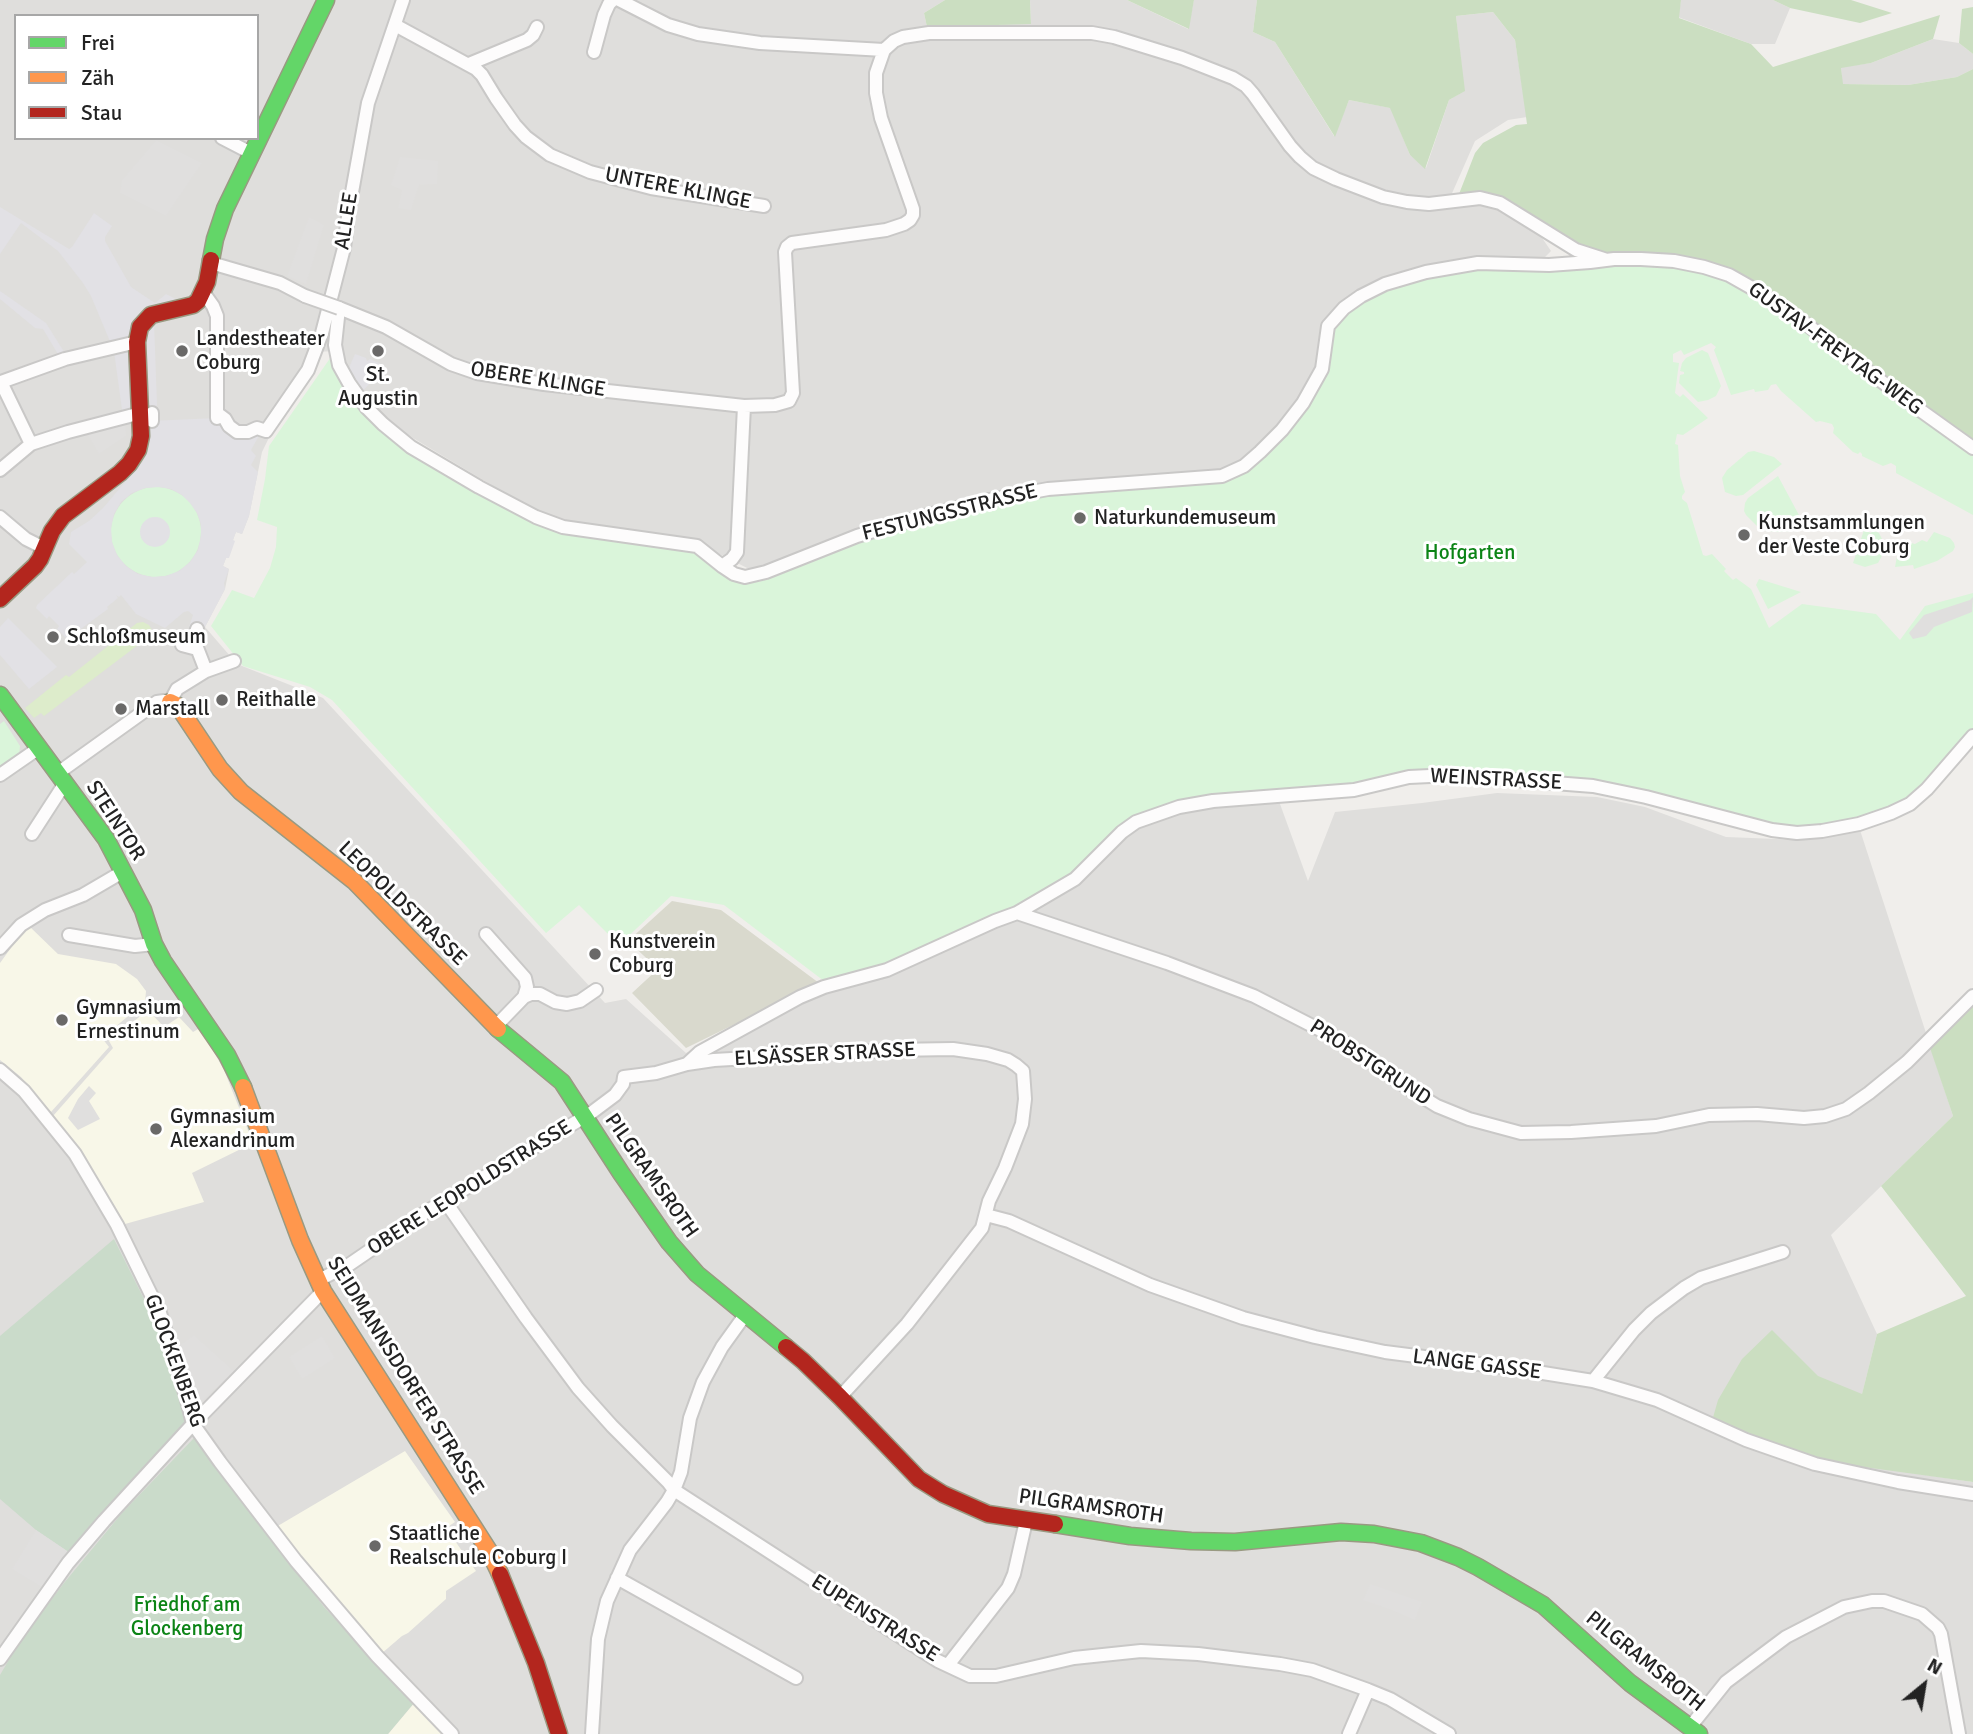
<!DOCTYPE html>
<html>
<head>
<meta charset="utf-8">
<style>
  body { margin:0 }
  #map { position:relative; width:1973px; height:1734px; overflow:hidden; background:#f0eeeb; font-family:Signika,sans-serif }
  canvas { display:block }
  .legend { position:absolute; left:14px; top:14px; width:245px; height:126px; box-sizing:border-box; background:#fff; border:2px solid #a7a7a7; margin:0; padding:9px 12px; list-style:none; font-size:21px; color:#222 }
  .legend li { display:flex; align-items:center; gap:14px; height:35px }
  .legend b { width:35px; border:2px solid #a7a7a7 }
  .north { position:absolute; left:1889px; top:1650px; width:70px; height:70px; -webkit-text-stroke:5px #fff; paint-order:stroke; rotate:30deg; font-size:19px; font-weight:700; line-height:28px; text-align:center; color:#222 }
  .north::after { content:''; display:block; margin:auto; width:24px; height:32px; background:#222; clip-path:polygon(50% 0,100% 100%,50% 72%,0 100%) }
</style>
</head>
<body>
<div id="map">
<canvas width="1973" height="1734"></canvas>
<ul class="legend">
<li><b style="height:9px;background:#63d668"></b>Frei</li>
<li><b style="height:9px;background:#ff974d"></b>Zäh</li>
<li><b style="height:9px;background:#b3261e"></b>Stau</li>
</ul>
<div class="north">N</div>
</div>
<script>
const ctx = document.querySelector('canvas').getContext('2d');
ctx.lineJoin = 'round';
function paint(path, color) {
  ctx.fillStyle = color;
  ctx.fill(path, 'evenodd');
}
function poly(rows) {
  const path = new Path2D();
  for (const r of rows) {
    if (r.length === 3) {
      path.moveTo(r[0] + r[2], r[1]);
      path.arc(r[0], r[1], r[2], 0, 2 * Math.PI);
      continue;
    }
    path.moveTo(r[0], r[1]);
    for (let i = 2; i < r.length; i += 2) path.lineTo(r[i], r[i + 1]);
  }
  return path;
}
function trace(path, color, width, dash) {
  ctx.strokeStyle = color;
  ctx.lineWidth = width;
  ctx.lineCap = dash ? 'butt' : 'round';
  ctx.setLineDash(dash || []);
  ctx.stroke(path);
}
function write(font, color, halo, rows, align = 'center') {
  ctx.font = font + ' Signika,sans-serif';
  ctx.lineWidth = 6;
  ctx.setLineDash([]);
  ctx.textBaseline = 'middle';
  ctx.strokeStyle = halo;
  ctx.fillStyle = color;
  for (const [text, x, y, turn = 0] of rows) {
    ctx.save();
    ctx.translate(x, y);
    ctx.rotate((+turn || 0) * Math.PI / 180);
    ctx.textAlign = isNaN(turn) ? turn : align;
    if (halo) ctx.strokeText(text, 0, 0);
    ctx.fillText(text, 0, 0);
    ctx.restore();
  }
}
paint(poly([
  [0,0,945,0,924,13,927,27,1031,23,1030,0,1127,0,1188,29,1194,0,1257,0,1253,32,1275,42,1334,136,1349,100,1391,108,1410,155,1426,168,1449,100,1464,91,1456,16,1493,12,1515,40,1527,117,1508,120,1475,141,1446,207,1491,204,1538,232,1551,251,1544,258,1415,269,1356,295,1324,323,1311,387,1251,455,1229,470,755,572,690,539,568,524,538,513,393,426,370,405,350,377,339,351,311,352,262,452,249,516,242,534,236,532,223,566,229,569,225,589,205,627,237,664,323,698,605,1003,626,999,686,1053,828,984,1153,811,1276,793,1308,881,1335,812,1422,803,1497,793,1597,797,1645,807,1726,837,1802,840,1859,827,1953,1116,1831,1235,1877,1334,1845,1463,1973,1482,1973,1734,0,1734],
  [16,16,257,16,257,138,16,138],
  [1681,0,1773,0,1790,8,1775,44,1751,44,1678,17],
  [1933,39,1959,43,1973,54,1973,69,1957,77,1908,85,1842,84,1841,67,1871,63]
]), '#dfdedc');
paint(poly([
  [29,926,58,954,116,964,137,979,146,991,145,1002,102,1038,109,1047,51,1112,21,1077,0,1060,0,963,21,934],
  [148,1010,164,1027,179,1017,193,1032,200,1028,224,1070,253,1143,192,1173,204,1202,125,1224,79,1149,53,1116,113,1048,109,1041],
  [405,1451,455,1522,446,1528,476,1571,446,1591,446,1599,408,1633,402,1636,381,1654,328,1593,276,1527],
  [415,1702,446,1734,388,1734]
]), '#f8f7e8');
paint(poly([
  [672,901,721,910,819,983,686,1048,632,993,658,969,628,941]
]), '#d9d9cd');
paint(poly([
  [143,622,149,625,152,630,150,636,44,716,41,713,34,718,25,708,66,675,69,677,137,623]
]), '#ddeccb');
paint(poly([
  [945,0,1030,0,1031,24,927,27,924,13],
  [1127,0,1194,0,1189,29],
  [1257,0,1681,0,1679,18,1751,44,1773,67,1940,15,1933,39,1871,63,1841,68,1843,84,1908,85,1957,77,1973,69,1973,444,1914,401,1837,339,1815,324,1583,251,1493,195,1477,192,1459,194,1475,153,1483,143,1516,125,1527,124,1515,40,1493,12,1456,16,1465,91,1449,100,1425,169,1410,155,1390,108,1349,100,1335,137,1275,42,1253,32],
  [1773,0,1851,0,1892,13,1860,23,1790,8],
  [1973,7,1973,54,1959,43,1962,9],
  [1973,998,1973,1482,1813,1460,1712,1421,1718,1400,1742,1359,1772,1330,1818,1376,1862,1394,1877,1334,1966,1296,1881,1186,1953,1116,1928,1042]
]), '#cbdec1');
paint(poly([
  [114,1239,153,1317,188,1425,70,1553,36,1530,0,1499,0,1336],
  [195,1437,324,1607,414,1703,388,1734,0,1734,0,1675,20,1641,64,1583,122,1513]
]), '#cadbca');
paint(poly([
  [1639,264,1673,267,1715,274,1761,299,1819,340,1924,421,1973,454,1973,515,1896,473,1896,466,1891,463,1883,466,1862,456,1862,454,1860,452,1858,454,1853,452,1833,433,1834,428,1832,424,1820,421,1816,422,1781,391,1776,384,1771,385,1768,390,1755,392,1754,389,1731,395,1714,350,1716,347,1711,343,1684,355,1681,350,1673,354,1673,362,1679,363,1675,393,1680,397,1683,394,1708,418,1683,435,1677,434,1675,444,1678,445,1680,476,1685,492,1682,496,1682,499,1687,503,1703,555,1706,556,1712,554,1726,569,1724,571,1733,580,1736,578,1751,589,1769,628,1802,604,1876,614,1900,640,1925,606,1973,593,1973,732,1921,790,1889,810,1817,828,1773,826,1647,793,1452,771,1353,786,1153,811,1085,866,1034,899,877,967,828,984,724,905,671,896,619,945,579,905,546,933,332,700,310,687,243,666,211,626,232,590,254,598,270,568,276,547,277,527,257,520,265,479,269,446,333,354,383,431,552,529,691,548,741,580,759,582,858,541,948,514,1026,496,1091,489,1205,484,1235,477,1249,468,1285,432,1319,389,1326,370,1328,343,1336,320,1383,288,1473,267],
  [1702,350,1708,353,1721,386,1716,396,1708,400,1698,402,1679,383,1680,375,1684,374,1684,372,1680,371,1682,363,1686,358],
  [1754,451,1774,457,1782,464,1743,495,1736,496,1725,492,1722,478,1727,470,1748,452],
  [1778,476,1800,517,1801,522,1799,527,1793,531,1778,532,1767,531,1758,527,1746,515,1744,511,1745,503,1748,498],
  [156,532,45],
  [1864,530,1871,533,1873,530,1879,533,1885,545,1885,550,1878,563,1865,567,1853,563],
  [1934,532,1950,538,1954,543,1955,547,1953,551,1937,561,1914,569,1913,565,1895,567,1900,540,1915,544,1922,540,1927,542],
  [1759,579,1801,592,1768,609,1756,585],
  [4,721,20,746,19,755,0,768,0,724]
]), '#daf5da');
paint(poly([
  [156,140,202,163,166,216,120,193,122,180],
  [400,157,438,161,437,184,419,185,411,210,398,208,402,190,391,185],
  [309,217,324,225,306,284,287,276],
  [125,421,126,436,99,454,85,430],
  [1973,597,1972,612,1934,627,1926,636,1913,639,1909,633,1924,615,1970,600],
  [89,1086,96,1093,89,1101,100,1119,78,1130,68,1118,78,1099],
  [194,1335,234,1371,199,1404,179,1346],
  [322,1336,335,1358,302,1379,289,1357],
  [36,1530,70,1553,45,1589,12,1569],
  [1370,1584,1422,1602,1415,1620,1392,1610,1363,1600]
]), '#e0dfde');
paint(poly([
  [0,207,69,249,72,247,94,213,112,226,105,237,105,241,131,287,155,303,166,294,176,299,164,320,154,322,157,405,152,413,123,417,114,351,91,296,83,283,58,251,21,223,0,254],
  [0,291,46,323,66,355,59,356,43,329,35,328,0,299],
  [355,354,366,358,367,361,370,359,381,364,379,373,362,392,348,370],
  [217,418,227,426,260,434,251,450,256,456,251,465,258,472,249,516,242,534,236,532,233,540,235,541,229,558,226,558,223,566,229,569,224,583,225,589,205,627,197,629,189,627,193,615,188,611,184,612,165,628,136,614,121,595,119,597,116,595,118,598,107,607,108,609,67,639,57,629,59,626,49,616,47,619,36,608,37,605,72,572,74,574,87,562,69,544,71,532,89,521,103,508,143,461,149,446,150,421],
  [159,487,171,489,182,495,190,503,197,513,201,524,201,536,198,550,190,562,179,571,166,576,152,577,138,574,126,566,117,555,112,542,111,528,114,514,121,502,132,493,145,488],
  [155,532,15],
  [8,618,57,667,29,689,0,655,0,627]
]), '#e2e1e5');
const street = poly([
  [619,0,668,25,698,34,760,43,884,50],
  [395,25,476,69,482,75,496,98,515,125,526,137,550,155,590,172,651,188,764,206],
  [594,52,604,15,609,4,613,0],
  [469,64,527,40,533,35,537,27],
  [222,138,251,153],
  [1607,260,1576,250,1500,203,1480,198,1429,204,1407,202,1383,197,1336,179,1313,168,1300,157,1290,146,1253,94,1246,86,1233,78,1182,58,1114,37,1092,33,929,33,903,37,894,41,884,50,876,73,876,93,881,118,913,209,913,215,910,220,904,224,886,230,792,243,787,247,785,252,793,393,789,401,775,405,744,406,544,384,477,373,451,364,386,327,339,308,335,345,339,365,349,383,366,407,383,424,411,447,479,487,536,517,563,527,697,546,722,566,734,574,745,577,766,572,857,536,924,516,989,500,1048,489,1222,476,1244,466,1260,452,1282,430,1303,403,1322,369,1328,326,1344,308,1361,296,1385,284,1426,272,1478,263,1549,265,1590,262,1614,259,1641,259,1674,261,1704,267,1729,275,1759,292,1793,314,1906,400,1973,448],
  [211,263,280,283,305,296],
  [203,292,213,306,217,316,217,413],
  [217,418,217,413,225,419,229,426,237,432,248,432,257,428,266,431,308,370,322,333,344,248,349,209,368,103,403,0],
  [152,421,152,413],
  [31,444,1,382,65,359,137,342],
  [0,470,31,444,68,432,141,413],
  [0,517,26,539,44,548],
  [722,566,732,559,737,552,744,406],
  [197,629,194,640,206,671],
  [182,645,197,649],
  [58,773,157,702,164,701,170,702,177,689,206,671,234,661],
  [0,775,39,748],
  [32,834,65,783],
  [1017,913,1167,963,1254,996,1340,1040,1408,1088,1437,1106,1469,1119,1521,1133,1571,1132,1656,1126,1709,1115,1757,1114,1804,1118,1825,1116,1846,1109,1869,1093,1907,1062,1973,996],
  [486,934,525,978,527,987,524,997],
  [69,935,135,946,154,944],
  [0,948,21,925,45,910,83,895,124,871],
  [495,1027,524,997,531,994,540,994,555,1002,567,1004,580,1001,596,990],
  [687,1064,700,1052,800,997,824,987,887,970,995,921,1017,913,1075,879,1122,832,1136,822,1179,807,1213,801,1354,790,1409,777,1451,775,1593,786,1646,797,1772,830,1797,833,1822,831,1859,824,1891,813,1910,804,1927,789,1973,736],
  [0,1070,24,1091,75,1154,117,1225,160,1313,186,1396,193,1424,220,1462,296,1561,377,1656,452,1734],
  [445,1201,526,1318,578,1388,612,1426,668,1482,674,1490,938,1661,970,1676,996,1676,1074,1658,1141,1651,1198,1654,1280,1664,1312,1670,1368,1690,1390,1699,1449,1734],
  [986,1215,1009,1221,1150,1285,1243,1318,1315,1337,1385,1352,1518,1369,1593,1381,1657,1400,1746,1440,1815,1464,1898,1482,1973,1494],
  [319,1280,350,1264,426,1212,591,1113,615,1095,623,1084,624,1077,656,1073,687,1064,714,1060,891,1050,953,1049,987,1054,1008,1060,1016,1065,1023,1071,1025,1099,1022,1124,1005,1168,989,1201,982,1228,907,1324,840,1397],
  [1593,1381,1634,1330,1651,1313,1684,1288,1701,1278,1783,1252],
  [617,1578,796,1678],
  [0,1659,68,1563,104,1521,193,1424,323,1291],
  [948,1665,1008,1588,1014,1574,1026,1521],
  [1690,1727,1726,1682,1786,1637,1844,1607,1872,1601,1884,1601,1922,1614,1938,1628,1941,1634,1959,1734],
  [592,1734,598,1639,607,1601,630,1550,667,1502,674,1490,681,1472,690,1418,703,1382,722,1347,745,1315],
  [1349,1734,1368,1690]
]);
const fast = poly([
  [211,260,215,239,225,209,326,0],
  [0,695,106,839,143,910,154,944,163,961,227,1055,243,1087],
  [498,1029,562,1082,621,1173,669,1242,697,1274,786,1347],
  [1055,1524,1130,1536,1191,1541,1235,1542,1341,1532,1374,1534,1421,1543,1458,1557,1478,1567,1543,1605,1630,1683,1699,1734]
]);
const slow = poly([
  [170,702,178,706,220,769,241,792,354,881,498,1029],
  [243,1087,300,1240,323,1291,489,1551,500,1574]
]);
const jam = poly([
  [0,599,35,566,40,559,52,531,63,516,120,473,129,464,138,450,141,436,137,342,140,327,151,315,193,305,198,301,207,282,211,260],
  [786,1347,803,1361,840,1397,919,1479,943,1494,988,1514,1055,1524],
  [500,1574,536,1663,559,1734]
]);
trace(street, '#c9c8c7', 16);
trace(fast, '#999a82', 19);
trace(slow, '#999a82', 19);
trace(jam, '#999a82', 19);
trace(street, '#fdfcfc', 12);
trace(fast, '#63d668', 16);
trace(slow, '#ff974d', 16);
trace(jam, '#b3261e', 16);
const streetBridge = poly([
  [305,296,339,308]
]);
trace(streetBridge, '#c9c8c7', 16, []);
trace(streetBridge, '#fdfcfc', 12);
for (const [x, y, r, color] of [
  [182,351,7,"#6a6968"],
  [378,351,7,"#6a6968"],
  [1080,518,7,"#6a6968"],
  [1744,535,7,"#6a6968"],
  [53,637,7,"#6a6968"],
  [222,700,7,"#6a6968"],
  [121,709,7,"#6a6968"],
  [595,954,7,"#6a6968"],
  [62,1020,7,"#6a6968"],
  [156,1129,7,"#6a6968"],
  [375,1546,7,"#6a6968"]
]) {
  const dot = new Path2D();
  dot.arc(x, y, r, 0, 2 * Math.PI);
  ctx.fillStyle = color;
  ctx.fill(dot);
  trace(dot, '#fff', 2.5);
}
write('21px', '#222', '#fff', [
  ["UNTERE KLINGE",678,189,11],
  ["ALLEE",347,221,-81],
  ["GUSTAV-FREYTAG-WEG",1835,349,36],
  ["OBERE KLINGE",538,380,9],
  ["FESTUNGSSTRASSE",950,513,-14],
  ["WEINSTRASSE",1496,780,3],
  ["STEINTOR",115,821,57],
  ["LEOPOLDSTRASSE",402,904,44],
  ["ELSÄSSER STRASSE",825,1055,-3],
  ["PROBSTGRUND",1370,1063,33],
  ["PILGRAMSROTH",651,1176,55],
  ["OBERE LEOPOLDSTRASSE",470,1188,-32],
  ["GLOCKENBERG",174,1361,70],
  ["LANGE GASSE",1477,1365,7],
  ["SEIDMANNSDORFER STRASSE",405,1376,58],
  ["PILGRAMSROTH",1091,1507,8],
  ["EUPENSTRASSE",875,1619,32],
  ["PILGRAMSROTH",1645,1662,39]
]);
write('21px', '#222', '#fff', [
  ["Landestheater",196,339],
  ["Coburg",196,363],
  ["St.",378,375,"center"],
  ["Augustin",378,399,"center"],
  ["Naturkundemuseum",1094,518],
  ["Kunstsammlungen",1758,523],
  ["der Veste Coburg",1758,547],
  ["Schloßmuseum",67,637],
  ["Reithalle",236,700],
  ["Marstall",135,709],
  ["Kunstverein",609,942],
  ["Coburg",609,966],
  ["Gymnasium",76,1008],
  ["Ernestinum",76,1032],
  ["Gymnasium",170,1117],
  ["Alexandrinum",170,1141],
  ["Staatliche",389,1534],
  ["Realschule Coburg I",389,1558]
], 'left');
write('21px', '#0c8416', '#fff', [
  ["Hofgarten",1470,553],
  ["Friedhof am",187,1605],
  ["Glockenberg",187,1629]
]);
</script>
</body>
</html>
